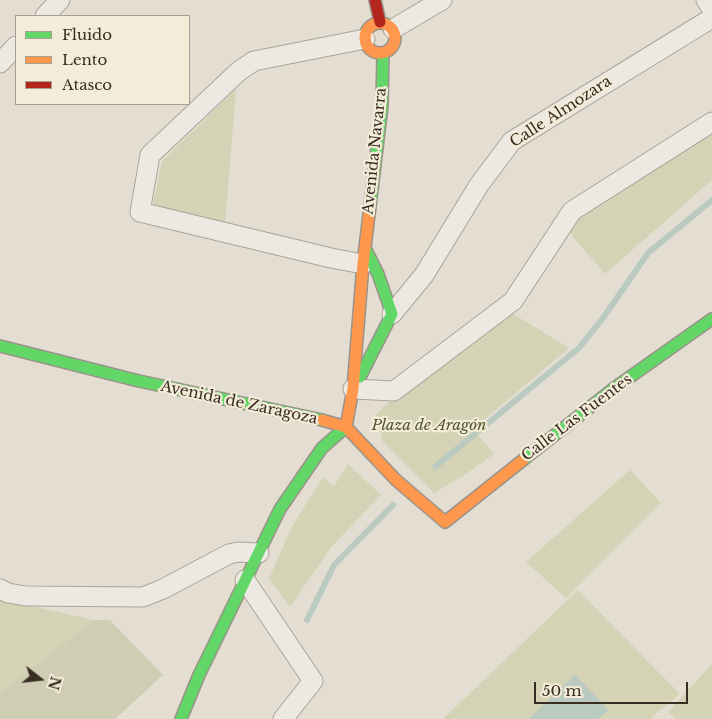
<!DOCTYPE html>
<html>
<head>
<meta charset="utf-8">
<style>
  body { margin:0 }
  #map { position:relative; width:712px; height:719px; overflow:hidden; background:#e4ded2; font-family:"Libre Baskerville",serif }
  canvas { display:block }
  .legend { position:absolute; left:15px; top:15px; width:175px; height:90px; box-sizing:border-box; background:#f4ebd9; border:1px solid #a99f90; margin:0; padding:6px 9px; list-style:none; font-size:15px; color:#392c22 }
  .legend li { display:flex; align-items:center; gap:10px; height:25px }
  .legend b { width:25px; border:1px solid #a99f90 }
  .north { position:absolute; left:15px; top:654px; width:50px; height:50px; -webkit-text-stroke:4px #f4ebd9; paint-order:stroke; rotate:106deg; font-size:14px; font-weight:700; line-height:20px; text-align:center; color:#392c22 }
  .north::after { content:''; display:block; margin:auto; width:18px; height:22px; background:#392c22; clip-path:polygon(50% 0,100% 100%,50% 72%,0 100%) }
  .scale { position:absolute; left:534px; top:682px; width:154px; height:22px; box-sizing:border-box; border:2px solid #392c22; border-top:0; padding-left:6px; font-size:15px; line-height:18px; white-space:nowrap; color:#392c22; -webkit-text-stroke:4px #f4ebd9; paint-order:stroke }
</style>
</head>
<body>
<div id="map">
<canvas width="712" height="719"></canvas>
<ul class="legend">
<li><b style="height:6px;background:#63d668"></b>Fluido</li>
<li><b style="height:6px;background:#ff974d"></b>Lento</li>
<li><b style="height:6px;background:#b3261e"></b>Atasco</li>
</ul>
<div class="north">N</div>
<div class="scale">50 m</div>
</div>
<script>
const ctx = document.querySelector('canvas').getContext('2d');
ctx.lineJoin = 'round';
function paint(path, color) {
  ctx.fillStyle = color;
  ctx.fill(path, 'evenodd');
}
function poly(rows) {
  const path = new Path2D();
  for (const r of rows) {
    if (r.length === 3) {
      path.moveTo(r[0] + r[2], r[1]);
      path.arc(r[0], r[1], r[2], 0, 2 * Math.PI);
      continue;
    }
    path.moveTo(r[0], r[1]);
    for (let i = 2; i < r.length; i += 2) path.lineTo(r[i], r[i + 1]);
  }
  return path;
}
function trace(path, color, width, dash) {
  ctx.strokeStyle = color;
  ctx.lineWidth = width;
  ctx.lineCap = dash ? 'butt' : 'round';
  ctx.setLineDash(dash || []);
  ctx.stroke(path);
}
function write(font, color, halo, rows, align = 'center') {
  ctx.font = font + ' "Libre Baskerville",serif';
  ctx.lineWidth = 4.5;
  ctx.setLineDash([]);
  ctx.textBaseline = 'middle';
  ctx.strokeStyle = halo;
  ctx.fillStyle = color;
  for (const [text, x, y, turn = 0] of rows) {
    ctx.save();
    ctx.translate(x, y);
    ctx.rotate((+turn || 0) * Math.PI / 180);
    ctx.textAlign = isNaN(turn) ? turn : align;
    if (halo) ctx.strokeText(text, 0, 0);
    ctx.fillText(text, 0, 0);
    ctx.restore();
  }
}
paint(poly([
  [236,89,225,226,152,210,162,161],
  [712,128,712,180,605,274,567,230,577,215],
  [510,312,569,348,473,429,494,454,466,474,434,493,383,442,376,414,396,396],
  [348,464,381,495,332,546,290,607,269,579,291,528,323,477,334,486],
  [630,470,661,503,566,598,526,562],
  [578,590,680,694,650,719,443,719],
  [0,599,94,620,0,695],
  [712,664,712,719,676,719,668,712]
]), '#d4d3b5');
paint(poly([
  [94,620,110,620,163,675,115,719,0,719,0,694]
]), '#cfceb4');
paint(poly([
  [575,675,609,710,598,719,529,719]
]), '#bbcac0');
trace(poly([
  [436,466,579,348,603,318,648,253,712,200],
  [307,620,334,565,393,505]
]), '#bbcac0', 6);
const street = poly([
  [706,0,712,9],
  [45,16,60,0],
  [393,29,442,0],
  [0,63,16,46],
  [363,264,331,258,140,212,150,155,239,71,254,61,365,39],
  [392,314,424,275,479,185,512,141,712,18],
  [353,389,394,391,513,301,572,211,712,122],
  [245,580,313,681,283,719],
  [0,589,8,593,26,596,143,597,163,589,229,554,238,552,259,553]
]);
const fast = poly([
  [370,206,382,106,383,53],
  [0,346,139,381,322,420],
  [360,377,392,314,378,274,366,250],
  [523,460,613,389,712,319],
  [181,719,199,675,280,509,322,448,346,427]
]);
const slow = poly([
  [380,38,15],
  [322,420,346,427,396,480,445,522,523,460],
  [346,427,353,389,363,264,370,206]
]);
const jam = poly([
  [375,0,380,22]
]);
trace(street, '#aaa39a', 21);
trace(fast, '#9a938a', 14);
trace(slow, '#9a938a', 14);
trace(jam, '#9a938a', 14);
trace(street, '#ede9e2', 19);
trace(fast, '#63d668', 11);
trace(slow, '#ff974d', 11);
trace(jam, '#b3261e', 11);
write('15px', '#392c22', '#f4ebd9', [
  ["Calle Almozara",561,112,-33],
  ["Avenida Navarra",375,151,-84],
  ["Avenida de Zaragoza",239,403,12],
  ["Calle Las Fuentes",577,418,-37]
]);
write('italic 15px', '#4c5529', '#f4ebd9', [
  ["Plaza de Aragón",429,426]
]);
</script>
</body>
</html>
